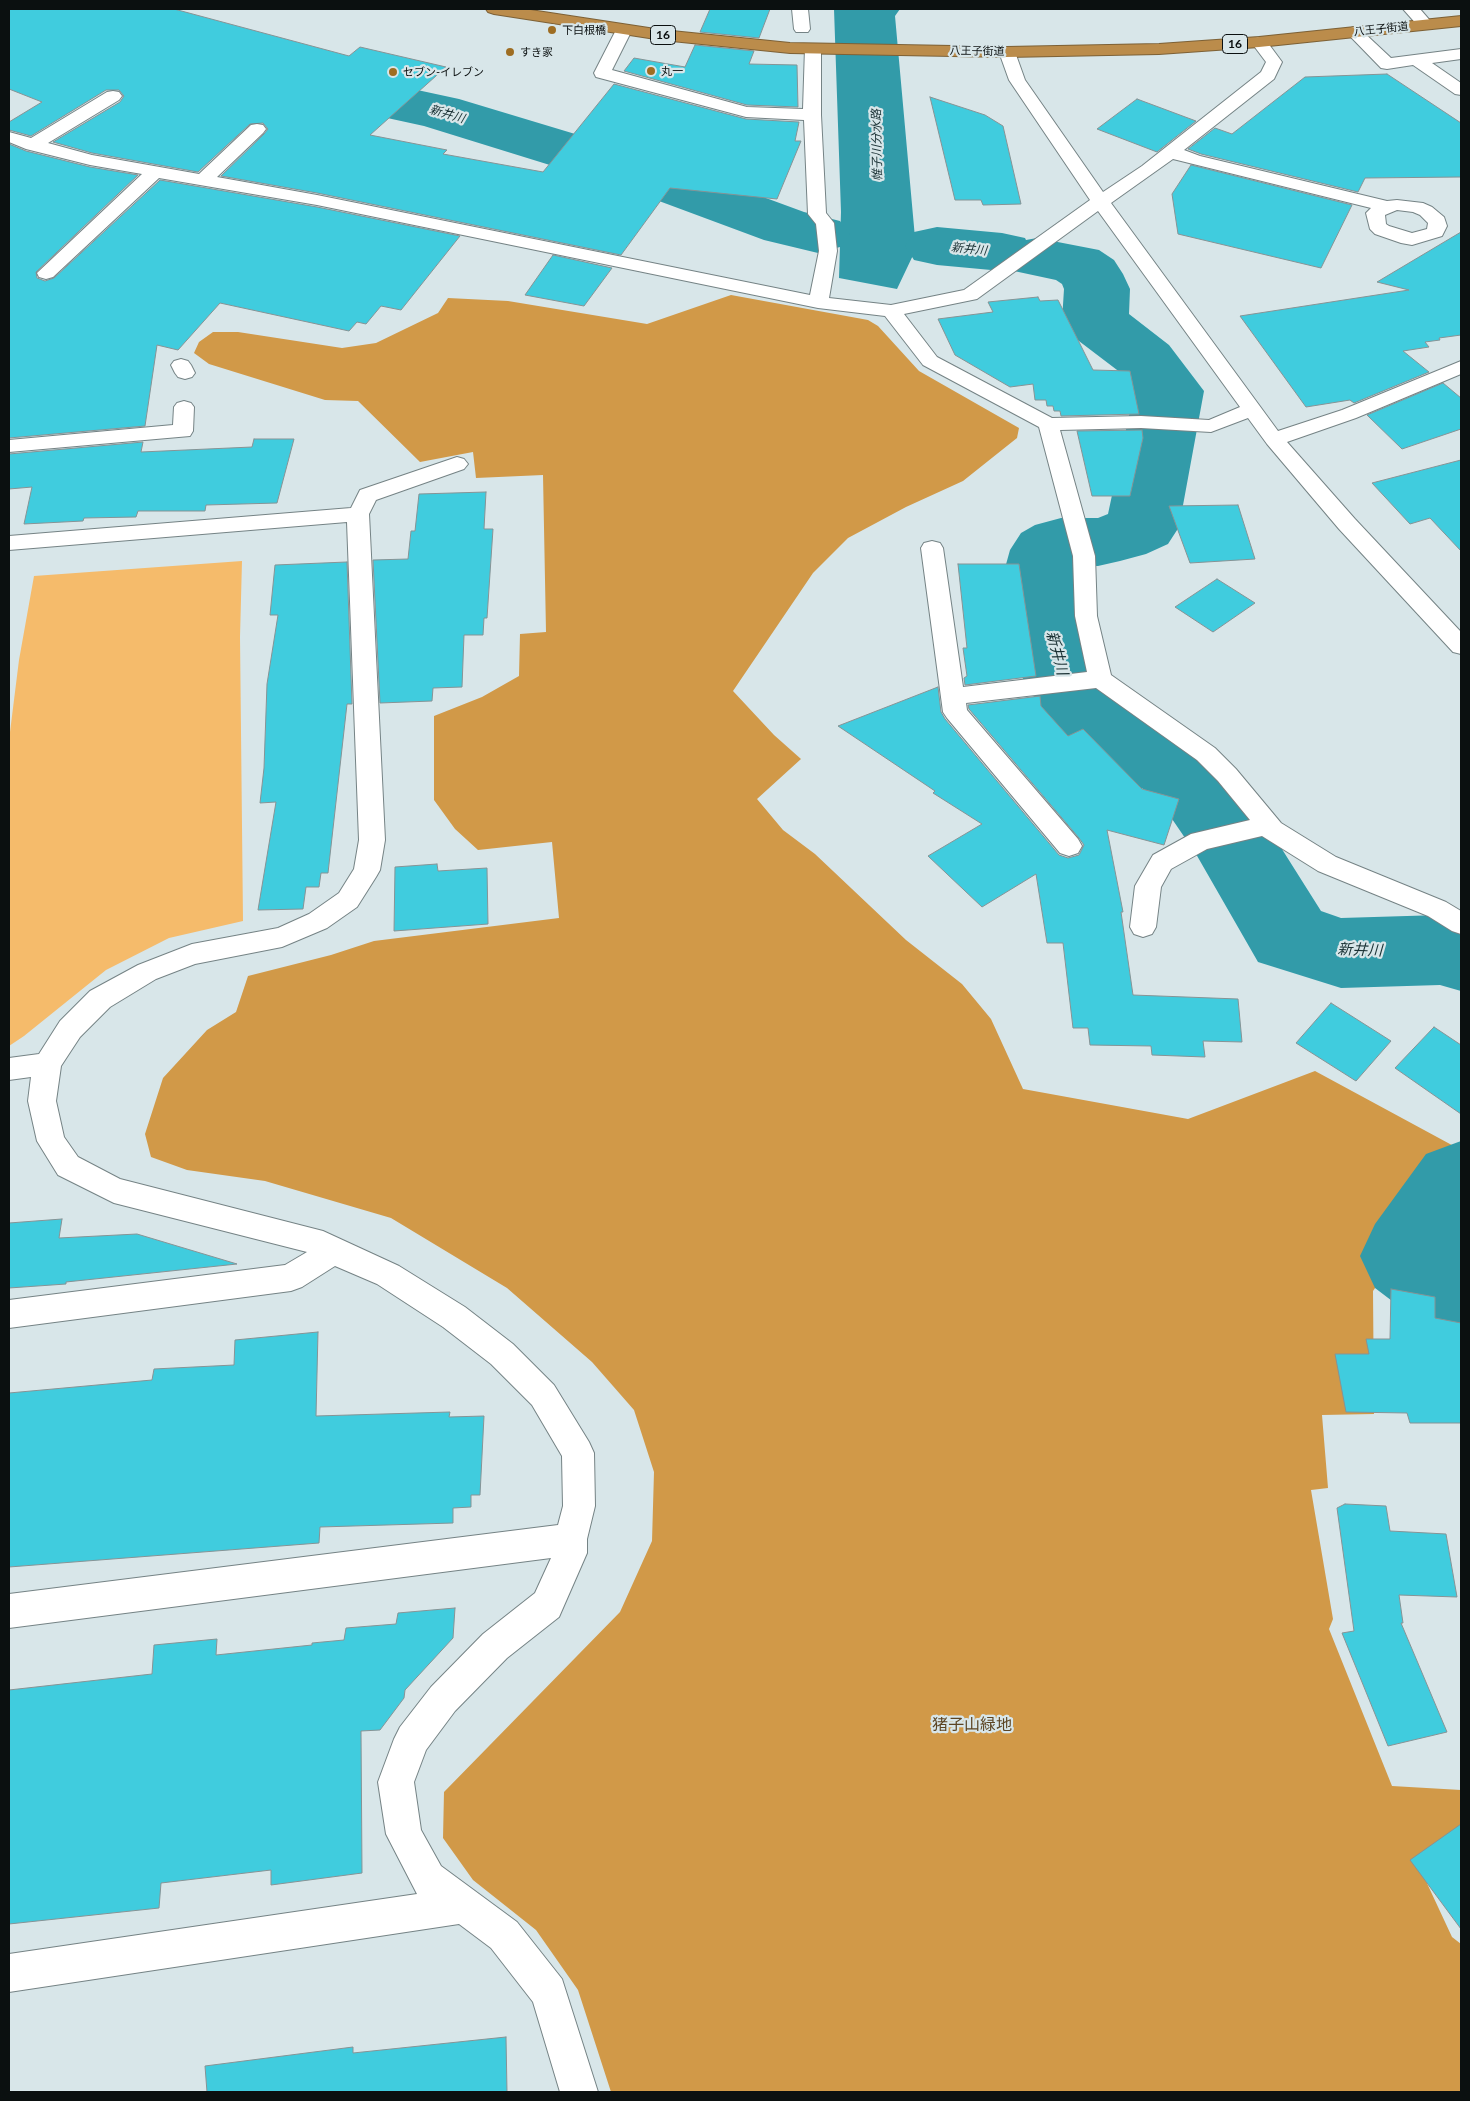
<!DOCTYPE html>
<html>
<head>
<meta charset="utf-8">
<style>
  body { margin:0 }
  #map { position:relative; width:1470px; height:2101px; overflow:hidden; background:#d8e6e9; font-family:Lato,sans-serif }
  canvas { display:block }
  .frame { position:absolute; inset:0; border:10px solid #0b1010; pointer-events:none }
</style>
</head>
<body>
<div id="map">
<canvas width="1470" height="2101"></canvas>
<div class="frame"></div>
</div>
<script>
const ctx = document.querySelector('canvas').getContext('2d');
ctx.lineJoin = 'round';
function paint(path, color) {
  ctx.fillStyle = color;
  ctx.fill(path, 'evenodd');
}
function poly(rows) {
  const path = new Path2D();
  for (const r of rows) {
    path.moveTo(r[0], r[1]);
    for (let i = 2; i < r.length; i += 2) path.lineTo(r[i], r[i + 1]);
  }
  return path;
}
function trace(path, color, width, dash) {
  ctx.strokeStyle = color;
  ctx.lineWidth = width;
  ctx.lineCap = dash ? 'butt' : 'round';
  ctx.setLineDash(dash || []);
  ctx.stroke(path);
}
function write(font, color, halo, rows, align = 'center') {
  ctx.font = font + ' Lato,"Noto Sans JP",sans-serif';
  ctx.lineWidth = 4.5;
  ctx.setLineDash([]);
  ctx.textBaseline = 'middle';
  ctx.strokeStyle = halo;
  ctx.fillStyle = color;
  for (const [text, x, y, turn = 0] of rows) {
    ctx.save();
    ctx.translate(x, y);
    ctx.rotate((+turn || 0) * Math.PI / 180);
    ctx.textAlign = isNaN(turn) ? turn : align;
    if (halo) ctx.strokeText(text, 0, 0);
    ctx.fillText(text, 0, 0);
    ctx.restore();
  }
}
paint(poly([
  [242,561,240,637,243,921,169,938,106,970,24,1036,9,1046,9,740,19,660,34,576]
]), '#f5bb6b');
paint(poly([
  [731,295,868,320,878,326,919,371,1019,428,1017,438,963,481,906,507,848,538,813,573,733,691,774,735,801,759,757,799,783,830,815,854,906,940,962,984,991,1019,1023,1089,1188,1119,1315,1071,1461,1150,1461,1160,1373,1291,1374,1414,1322,1415,1328,1488,1311,1490,1333,1619,1329,1629,1392,1786,1461,1790,1461,1850,1418,1864,1452,1937,1461,1944,1461,2092,611,2092,578,1990,536,1930,473,1880,443,1838,444,1792,620,1612,652,1541,654,1472,634,1410,592,1362,507,1288,391,1218,265,1181,187,1170,151,1157,145,1134,163,1078,207,1030,236,1012,248,976,331,955,374,941,559,918,552,842,478,850,455,829,434,800,434,716,482,697,519,676,520,634,546,632,543,475,476,478,473,452,420,462,358,401,325,400,209,364,194,353,199,342,213,332,238,332,342,348,376,343,438,313,448,298,508,301,647,324]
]), '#d19948');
paint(poly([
  [834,9,900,9,895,16,916,249,897,289,839,278,841,212]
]), '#329ba9');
paint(poly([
  [51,9,105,9,108,15,129,26,204,44,459,99,668,162,804,212,840,221,850,234,840,247,818,253,764,240,624,188,424,126,204,78,90,50,66,37,51,9],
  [937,227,1002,233,1025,238,1026,240,1037,238,1099,250,1114,260,1123,274,1130,289,1129,314,1169,345,1204,391,1179,527,1168,544,1146,554,1120,561,1098,566,1081,566,1089,635,1101,675,1161,724,1217,753,1256,808,1321,911,1341,918,1440,915,1461,921,1461,991,1440,985,1341,988,1258,962,1196,854,1157,797,1103,766,1046,717,1022,677,1011,635,1005,568,1010,550,1021,533,1035,525,1061,518,1098,518,1108,514,1134,392,1121,373,1071,335,1062,321,1064,289,1062,284,1056,280,1014,271,1013,268,1002,271,937,265,914,260,905,246,914,232,937,227],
  [1461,1141,1461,1339,1425,1326,1375,1288,1360,1256,1375,1224,1426,1154,1461,1141]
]), '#329ba9');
const building = poly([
  [9,9,174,9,349,56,360,47,446,67,370,135,447,150,443,154,543,172,614,84,746,119,799,122,795,141,801,141,777,199,670,188,621,255,317,193,221,176,264,134,268,129,263,123,250,124,198,172,92,153,53,142,120,102,124,96,119,90,106,90,31,136,9,130,9,122,42,102,9,89,9,9],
  [710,9,770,9,759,38,700,32,710,9],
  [695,45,754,51,749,64,797,65,798,107,747,105,624,71,634,58,685,67,695,45],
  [1387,74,1461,123,1461,177,1365,178,1358,192,1201,154,1188,149,1215,128,1232,134,1305,77,1387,74],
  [930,97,985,115,1003,126,1021,204,983,205,981,200,955,200,930,97],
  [1137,99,1196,121,1157,152,1097,129,1137,99],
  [9,144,26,151,90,167,138,175,36,272,37,278,45,281,54,278,160,180,317,207,460,236,401,310,381,306,366,324,357,322,349,331,220,303,178,350,157,345,145,426,9,438,9,144],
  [1191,165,1352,205,1321,268,1178,234,1172,194,1191,165],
  [1461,232,1461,335,1439,338,1440,340,1425,342,1429,347,1403,351,1429,372,1354,403,1350,400,1306,407,1240,316,1409,290,1377,282,1461,232],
  [553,255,612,268,584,306,525,295,553,255],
  [1038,297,1040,301,1058,300,1093,370,1130,371,1139,414,1061,416,1060,411,1054,411,1053,406,1047,406,1046,400,1035,400,1033,384,1010,387,955,355,938,319,993,312,988,302,1038,297],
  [1443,383,1461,398,1461,429,1402,449,1367,415,1443,383],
  [1142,430,1143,438,1130,496,1092,496,1077,431,1142,430],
  [254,439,294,439,277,503,206,505,205,511,138,511,136,517,84,518,83,521,24,524,32,487,9,489,9,454,143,442,141,452,252,447,254,439],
  [1461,460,1461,551,1430,518,1410,524,1372,483,1461,460],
  [486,492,484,529,493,529,487,618,484,618,483,635,464,635,462,687,433,688,432,701,380,703,373,560,408,559,411,531,415,531,419,494,486,492],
  [1238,505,1255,559,1190,563,1169,506,1238,505],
  [347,562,352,704,347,704,328,873,321,873,319,887,306,887,303,909,258,910,276,802,260,803,264,768,267,684,278,615,270,615,275,565,347,562],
  [958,564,1019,564,1036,676,965,685,964,678,967,676,963,648,967,648,958,564],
  [1217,579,1255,603,1213,632,1175,607,1217,579],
  [938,687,941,712,945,719,1059,855,1068,858,1079,855,1084,845,1079,838,969,709,968,705,1040,696,1041,706,1068,736,1083,729,1142,789,1179,799,1164,845,1107,830,1123,912,1121,912,1133,995,1238,999,1242,1042,1203,1041,1205,1057,1152,1055,1151,1046,1090,1045,1088,1028,1073,1028,1063,943,1047,943,1036,874,982,907,928,856,982,824,933,793,935,791,838,726,938,687],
  [437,864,438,871,487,868,488,924,394,931,395,867,437,864],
  [1331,1003,1391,1041,1356,1081,1296,1043,1331,1003],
  [1434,1027,1461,1045,1461,1114,1395,1068,1434,1027],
  [62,1219,59,1238,137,1234,237,1264,66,1282,66,1284,9,1288,9,1223,62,1219],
  [1391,1289,1435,1297,1435,1318,1461,1323,1461,1423,1410,1423,1407,1413,1346,1412,1335,1354,1369,1354,1366,1339,1390,1339,1391,1289],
  [318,1332,316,1416,450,1412,449,1417,484,1416,480,1495,471,1495,471,1507,453,1508,453,1523,320,1527,319,1543,9,1567,9,1393,152,1380,154,1369,234,1365,235,1340,318,1332],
  [1345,1504,1386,1506,1390,1531,1446,1534,1457,1597,1399,1595,1403,1623,1401,1623,1447,1732,1388,1746,1342,1633,1354,1631,1337,1508,1345,1504],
  [455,1608,453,1638,405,1690,404,1698,380,1730,361,1731,362,1873,271,1885,271,1870,161,1883,159,1908,9,1924,9,1690,152,1674,154,1645,217,1639,216,1655,312,1645,312,1643,344,1640,346,1628,396,1624,398,1613,455,1608],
  [1461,1824,1461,1929,1410,1860,1461,1824],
  [506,2037,507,2092,207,2092,205,2066,353,2047,353,2053,506,2037]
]);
paint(building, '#40ccde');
trace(building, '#869395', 1);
const minor = poly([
  [792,9,808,9,810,29,808,32,796,32,794,29,792,9],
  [1403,9,1420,9,1433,24,1431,27,1425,29,1419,27,1403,9],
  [624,25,630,27,632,30,612,70,747,107,803,109,805,48,807,44,819,44,821,48,821,115,826,213,834,223,837,251,829,298,891,305,964,290,1090,200,1009,80,999,52,1001,48,1007,47,1013,48,1015,52,1025,80,1103,192,1142,166,1261,72,1266,62,1251,42,1253,39,1259,37,1265,39,1282,62,1274,79,1184,150,1200,156,1387,201,1397,200,1423,203,1432,207,1444,217,1447,226,1442,236,1412,245,1401,243,1375,234,1370,229,1366,213,1371,208,1173,159,1111,203,1278,431,1342,410,1461,361,1461,374,1356,418,1287,442,1355,519,1461,632,1461,654,1453,652,1339,529,1267,444,1248,418,1211,432,1141,428,1060,430,1095,556,1097,616,1111,675,1215,748,1236,769,1281,823,1336,857,1446,902,1461,911,1461,934,1452,931,1428,916,1318,871,1262,836,1207,849,1171,869,1161,887,1156,927,1152,934,1143,937,1134,934,1130,927,1135,886,1153,855,1191,834,1250,820,1218,781,1197,760,1096,688,966,703,967,710,1078,839,1082,846,1078,853,1069,856,1060,853,947,718,943,712,921,548,924,543,932,541,940,543,943,548,963,687,1087,672,1075,616,1073,556,1039,427,923,365,885,316,818,308,317,205,159,178,53,277,46,279,39,277,37,273,142,174,90,165,26,149,9,142,9,132,31,138,107,92,113,91,119,92,122,96,119,100,48,143,92,155,199,174,251,125,257,124,263,125,266,129,263,133,217,177,317,195,810,295,819,251,816,224,808,214,804,120,746,117,596,77,594,73,616,30,618,27,624,25],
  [1397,210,1413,212,1420,215,1428,223,1427,229,1412,233,1389,226,1386,224,1385,215,1397,210],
  [1098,211,1240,407,1209,420,1141,416,1052,418,937,357,904,314,977,299,1098,211],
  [1354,27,1360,29,1391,58,1461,49,1461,59,1432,63,1461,83,1461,95,1455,94,1413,65,1387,69,1381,68,1346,32,1348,29,1354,27],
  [181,359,188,361,191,365,195,373,192,377,185,379,178,377,175,373,171,365,174,361,181,359],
  [184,401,191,403,194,407,193,431,190,436,9,452,9,440,173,425,174,407,177,403,184,401],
  [457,457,464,459,468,464,464,469,376,500,369,514,385,840,380,870,376,877,357,907,327,928,282,947,195,964,156,979,110,1007,80,1037,61,1066,56,1101,64,1137,78,1157,120,1179,323,1231,399,1266,465,1307,513,1344,554,1385,589,1442,594,1453,595,1506,587,1539,587,1553,559,1617,507,1658,455,1711,426,1750,414,1782,421,1830,441,1866,517,1922,562,1979,598,2092,560,2092,533,2002,491,1948,459,1924,9,1992,9,1954,417,1894,386,1834,378,1782,394,1739,400,1727,431,1687,483,1634,535,1593,551,1558,9,1628,9,1594,558,1525,563,1506,562,1456,532,1405,491,1364,443,1327,377,1284,335,1266,302,1287,291,1291,9,1328,9,1300,285,1265,307,1252,114,1203,58,1175,37,1141,28,1101,31,1077,9,1080,9,1058,39,1054,60,1021,90,991,138,965,192,944,278,928,309,914,339,893,354,869,359,840,347,522,9,550,9,536,351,508,360,490,457,457]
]);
const highway = poly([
  [486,9,524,9,662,30,790,43,1007,47,1159,44,1259,37,1461,16,1461,26,1259,47,1159,54,1007,57,790,53,662,40,494,14,488,12,486,9]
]);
trace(minor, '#758385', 2);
trace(highway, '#7d6136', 2);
paint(minor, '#fff');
paint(highway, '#bb8c4b');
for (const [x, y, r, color] of [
  [552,30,5,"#9e6d22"],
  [510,52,5,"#9e6d22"],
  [651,71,5,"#9e6d22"],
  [393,72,5,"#9e6d22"]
]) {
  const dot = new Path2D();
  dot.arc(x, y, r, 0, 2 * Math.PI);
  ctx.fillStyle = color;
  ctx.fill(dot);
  trace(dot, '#d8e6e9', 2);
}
write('11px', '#0b1010', '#d8e6e9', [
  ["八王子街道",1381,29,-6],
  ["八王子街道",977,51,1]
]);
write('11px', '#0b1010', '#d8e6e9', [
  ["下白根橋",562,30],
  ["すき家",520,52],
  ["丸一",661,71],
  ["セブン-イレブン",403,72]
], 'left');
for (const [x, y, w] of [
  [663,35,25],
  [1235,44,25]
]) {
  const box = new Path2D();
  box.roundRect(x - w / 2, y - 9.5, w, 19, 4);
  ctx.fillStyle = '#d8e6e9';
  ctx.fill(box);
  trace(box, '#0b1010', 1);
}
write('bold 12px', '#0b1010', null, [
  ["16",663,35],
  ["16",1235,44]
]);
write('italic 12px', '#1b3235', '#d8e6e9', [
  ["新井川",447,114,16],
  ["帷子川分水路",877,145,-91],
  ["新井川",969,249,6]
]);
write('italic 15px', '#1b3235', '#d8e6e9', [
  ["新井川",1057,653,75],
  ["新井川",1360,950,2]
]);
write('16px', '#5c4422', '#d8e6e9', [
  ["猪子山緑地",972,1725]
]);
</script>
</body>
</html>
